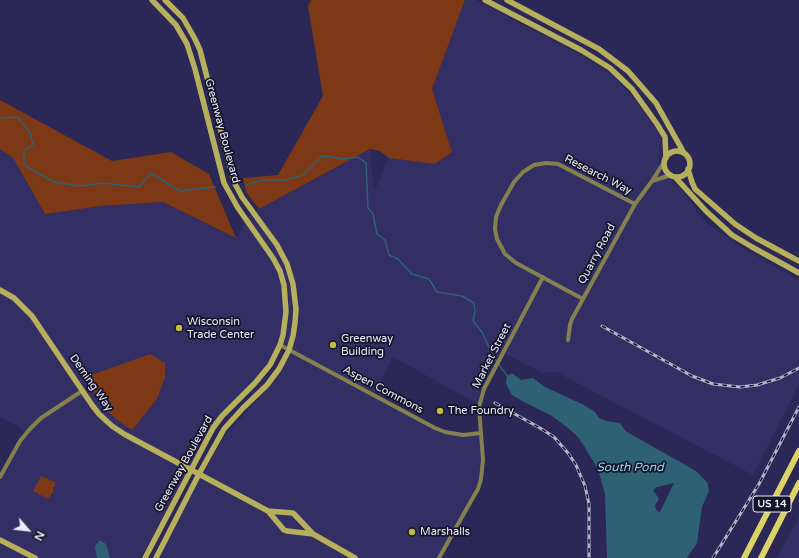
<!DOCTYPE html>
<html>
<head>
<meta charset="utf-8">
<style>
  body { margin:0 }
  #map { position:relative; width:799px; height:558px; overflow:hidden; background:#2b2756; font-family:"Varela Round",sans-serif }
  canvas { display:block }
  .north { position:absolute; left:8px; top:510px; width:40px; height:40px; -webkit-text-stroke:3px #151429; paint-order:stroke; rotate:118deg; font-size:11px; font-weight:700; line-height:16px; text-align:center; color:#ebebfe }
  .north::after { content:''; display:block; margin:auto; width:14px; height:18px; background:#ebebfe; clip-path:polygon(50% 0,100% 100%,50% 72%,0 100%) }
</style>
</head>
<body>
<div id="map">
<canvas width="799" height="558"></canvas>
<div class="north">N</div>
</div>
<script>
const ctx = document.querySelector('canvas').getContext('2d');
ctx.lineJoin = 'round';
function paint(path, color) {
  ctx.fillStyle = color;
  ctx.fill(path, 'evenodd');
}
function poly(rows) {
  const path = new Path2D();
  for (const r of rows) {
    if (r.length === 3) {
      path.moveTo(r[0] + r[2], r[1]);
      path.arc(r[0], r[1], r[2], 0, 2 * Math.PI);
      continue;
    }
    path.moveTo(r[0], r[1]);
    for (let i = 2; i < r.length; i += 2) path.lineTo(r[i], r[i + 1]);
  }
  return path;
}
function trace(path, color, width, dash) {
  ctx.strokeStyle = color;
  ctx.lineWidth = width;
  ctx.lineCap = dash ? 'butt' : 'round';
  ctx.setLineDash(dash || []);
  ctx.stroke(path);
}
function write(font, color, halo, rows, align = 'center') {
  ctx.font = font + ' "Varela Round",sans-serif';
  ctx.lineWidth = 3.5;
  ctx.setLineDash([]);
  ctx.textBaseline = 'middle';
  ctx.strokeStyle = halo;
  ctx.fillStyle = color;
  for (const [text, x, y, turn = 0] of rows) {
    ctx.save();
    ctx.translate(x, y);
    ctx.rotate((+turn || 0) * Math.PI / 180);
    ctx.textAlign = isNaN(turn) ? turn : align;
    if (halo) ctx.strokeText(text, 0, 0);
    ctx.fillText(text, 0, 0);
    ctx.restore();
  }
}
paint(poly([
  [465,0,476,0,504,15,586,58,616,78,633,97,645,112,661,137,659,161,661,171,683,191,697,211,708,224,741,247,799,280,799,384,753,475,556,372,543,373,503,353,490,377,479,407,476,403,393,357,373,395,432,427,456,435,481,434,483,463,479,487,440,558,158,558,199,480,224,437,276,378,284,365,290,352,280,346,270,365,222,416,154,540,148,545,140,558,0,558,0,477,24,435,22,429,0,417,0,149,13,158,45,214,101,206,163,202,236,238,250,214,370,149,374,192,389,158,435,164,452,152,432,89],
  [799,517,799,558,777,558]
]), '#332e64');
paint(poly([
  [311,0,465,0,432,89,452,152,435,164,389,158,380,151,370,149,259,209,246,192,243,178,278,175,323,96,308,6],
  [0,100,112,161,171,152,209,174,236,238,163,202,101,206,45,214,13,158,0,149],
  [150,354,165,363,165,377,157,399,132,430,121,423,107,411,83,378],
  [41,476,55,482,55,487,53,487,53,492,48,499,33,491]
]), '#7d3815');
paint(poly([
  [512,373,521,380,533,378,545,387,584,405,595,412,599,418,606,421,620,423,624,429,627,432,696,471,707,482,709,491,702,507,697,543,687,558,607,558,605,494,598,469,584,446,578,437,568,428,552,416,522,401,512,395,506,384,507,376],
  [674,483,660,512,657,511,655,506,659,499,653,490,657,487],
  [99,541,101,541,106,544,110,558,97,558,95,546]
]), '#2f6174');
trace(poly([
  [0,118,18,117,30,133,33,145,24,151,24,165,54,182,80,186,103,183,139,187,151,173,180,191,215,187],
  [246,185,262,180,286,180,303,175,321,157,327,156,342,159,358,157,366,163,368,208,373,214,377,234,385,240,389,255,398,259,412,274,429,279,437,292,462,296,474,303,475,311,473,321,482,332,493,356,508,377]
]), '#2f6174', 1.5);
trace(poly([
  [664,162,652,181,671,175],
  [583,299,516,263,505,254,497,239,495,229,496,217,501,205,514,182,523,172,534,165,546,163,558,164,635,204],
  [568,340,570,325,572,319,635,204,652,181],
  [280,345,435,428,445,432,463,435,481,433],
  [0,477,20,441,30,429,41,418,82,391],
  [439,558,471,501,478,489,481,479,483,460,479,407,484,389,543,277]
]), '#85814f', 4);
trace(poly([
  [485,0,581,50,610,68,632,89,657,124,665,137,666,158],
  [507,0,599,49,628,71,656,103,684,153],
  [677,164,13],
  [688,169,692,182,695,189,735,224,756,238,799,261],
  [675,177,706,211,732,235,752,247,799,273],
  [0,290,14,298,32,316,92,405,99,414,112,426,124,434,268,511,284,530,287,531,313,534],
  [268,511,293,513,295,515,313,534,355,558],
  [0,540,35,558],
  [145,558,213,428,222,416,255,383,270,365,280,345,283,335,286,312,284,285,280,271,273,258,238,208,224,183,195,69,187,44,176,25,152,0],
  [156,558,199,474,224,429,243,408,267,385,279,369,289,350,293,336,295,323,296,309,293,284,287,264,277,245,242,197,234,182,200,50,195,39,183,18,165,0]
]), '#b6af5c', 5.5);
trace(poly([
  [744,558,799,451],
  [761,558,799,483]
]), '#dcd265', 6);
const rail = poly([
  [602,326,692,376,713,384,740,387,757,385,780,378,799,368],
  [495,403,540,428,554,437,568,453,576,465,585,486,589,504,589,558],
  [713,558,759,484,799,407]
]);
trace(rail, '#b5b3ce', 3);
trace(rail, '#151429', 1.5, [4.5]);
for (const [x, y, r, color] of [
  [179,328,4,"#c6bb3c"],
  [333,345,4,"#c6bb3c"],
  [440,411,4,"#c6bb3c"],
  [412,532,4,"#c6bb3c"]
]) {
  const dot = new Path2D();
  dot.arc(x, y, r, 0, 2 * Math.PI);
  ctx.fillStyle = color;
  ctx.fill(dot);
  trace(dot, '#151429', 1.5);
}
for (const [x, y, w] of [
  [772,504,38]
]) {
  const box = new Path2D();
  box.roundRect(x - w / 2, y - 8, w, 16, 3);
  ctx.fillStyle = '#151429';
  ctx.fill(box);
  trace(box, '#ebebfe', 1);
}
write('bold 10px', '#ebebfe', null, [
  ["US 14",772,504]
]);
write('11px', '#ebebfe', '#151429', [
  ["Greenway Boulevard",222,131,75],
  ["Research Way",598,175,27],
  ["Quarry Road",597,254,-62],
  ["Market Street",492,356,-63],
  ["Deming Way",91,383,55],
  ["Aspen Commons",383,390,28],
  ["Greenway Boulevard",184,464,-61]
]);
write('11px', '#ebebfe', '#151429', [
  ["Wisconsin",187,322],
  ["Trade Center",187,335],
  ["Greenway",341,339],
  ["Building",341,352],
  ["The Foundry",448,411],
  ["Marshalls",420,532]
], 'left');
write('italic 12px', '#96d6ef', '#151429', [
  ["South Pond",630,468]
]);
</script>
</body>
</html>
